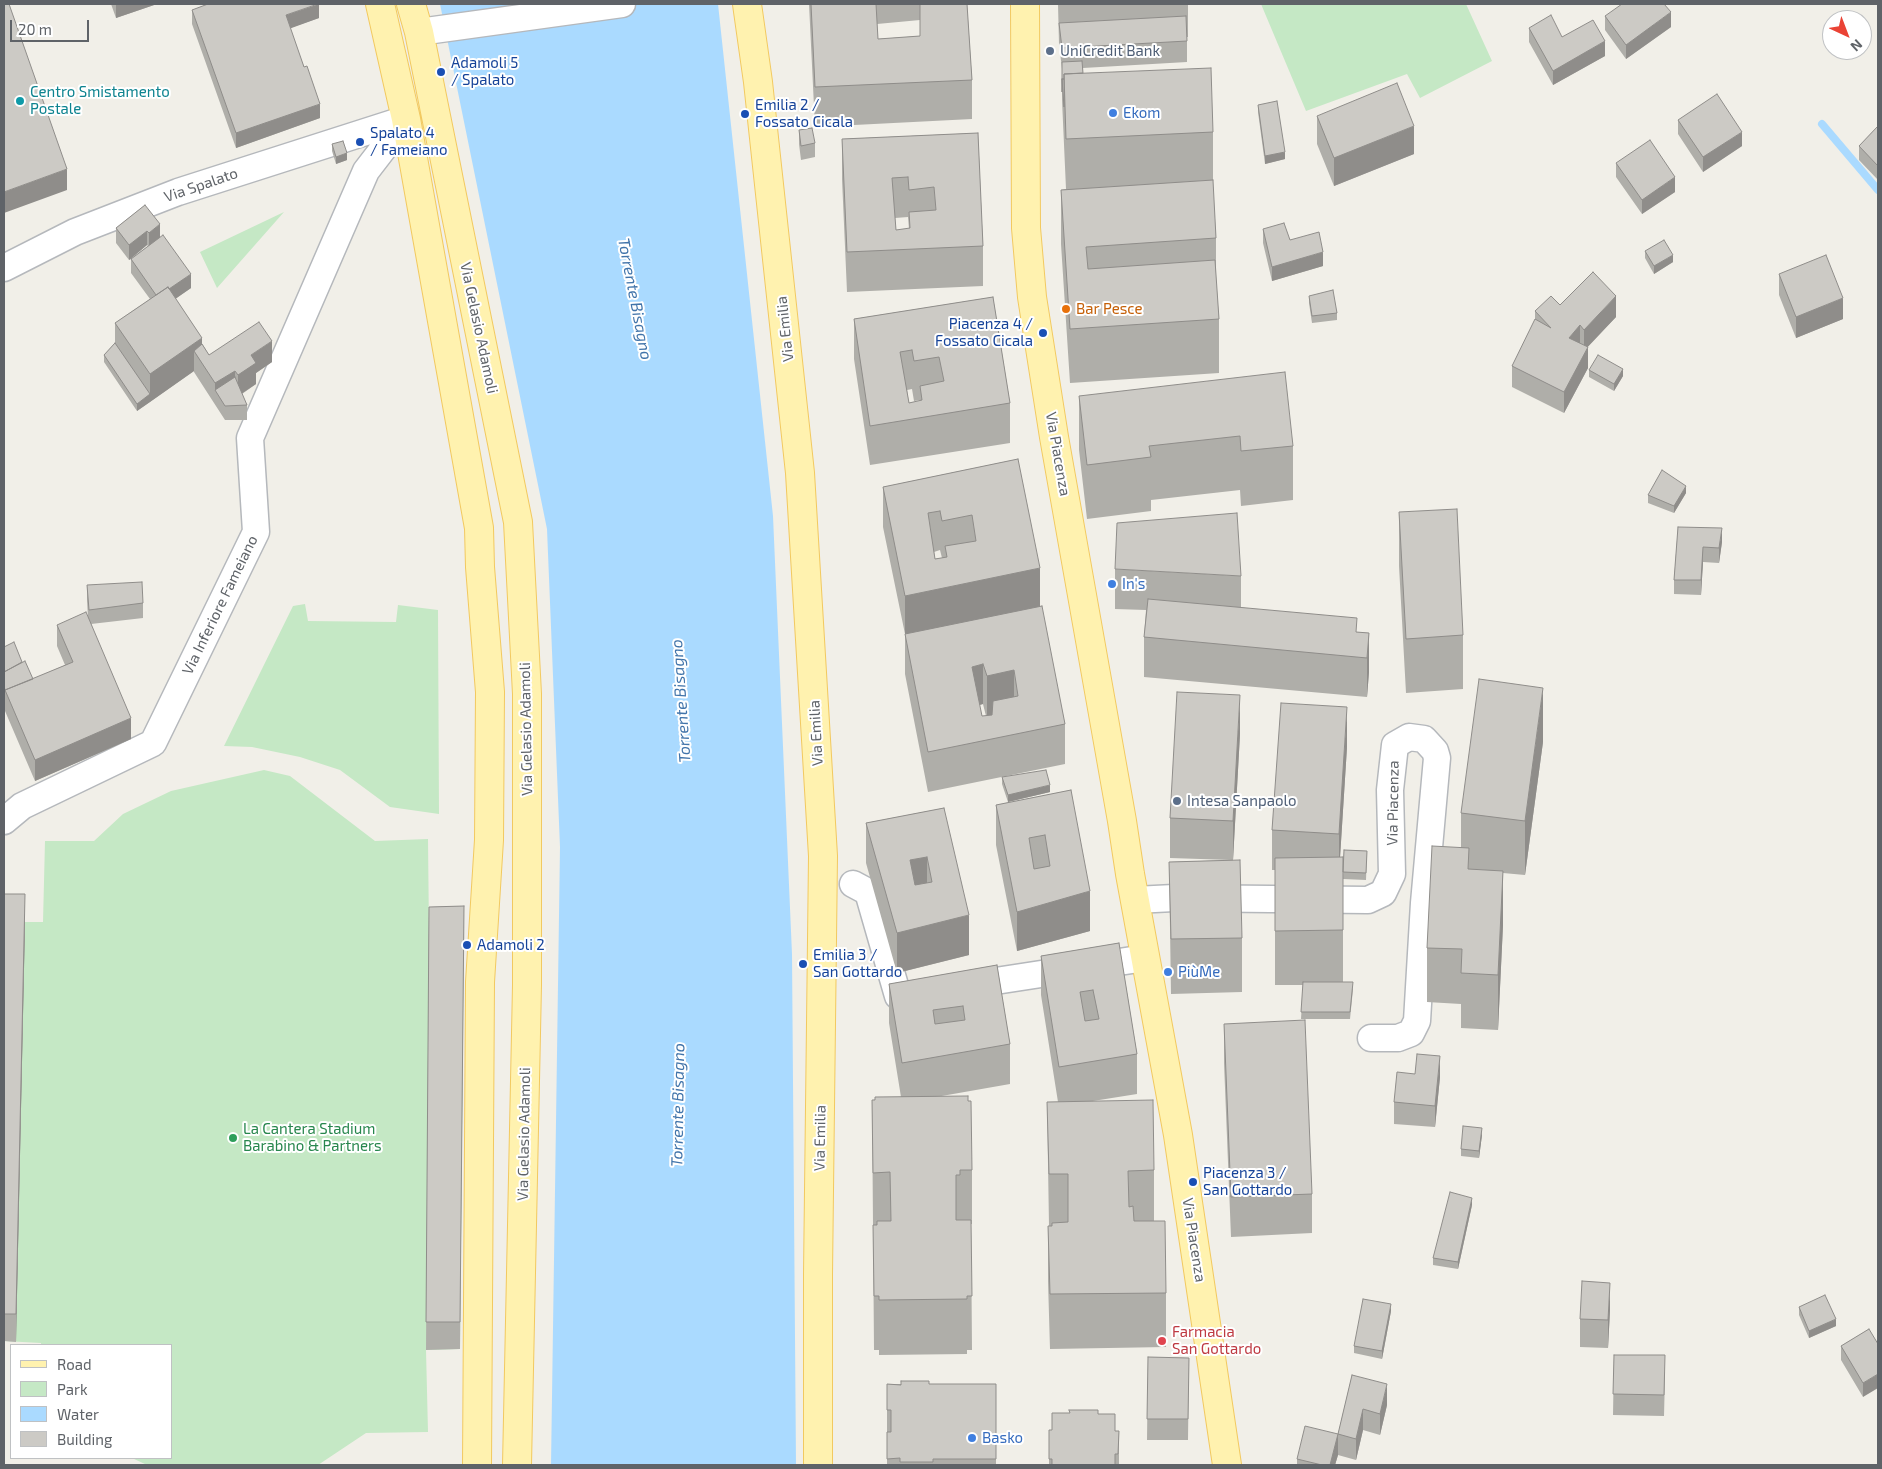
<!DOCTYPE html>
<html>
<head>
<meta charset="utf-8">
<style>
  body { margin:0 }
  #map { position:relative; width:1882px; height:1469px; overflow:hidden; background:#f1efe8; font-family:"Exo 2",sans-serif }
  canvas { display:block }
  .frame { position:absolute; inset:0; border:5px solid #5f6368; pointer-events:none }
  .legend { position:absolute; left:10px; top:1344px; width:162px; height:115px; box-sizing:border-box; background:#fff; border:1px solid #bfc1c3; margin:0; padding:6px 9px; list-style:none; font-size:15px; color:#5f6368 }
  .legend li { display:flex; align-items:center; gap:10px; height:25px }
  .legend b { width:25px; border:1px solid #bfc1c3 }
  .north { position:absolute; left:1822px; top:10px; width:50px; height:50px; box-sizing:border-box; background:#fff; border:1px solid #bfc1c3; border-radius:50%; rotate:137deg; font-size:14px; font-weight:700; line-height:20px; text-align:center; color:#5f6368 }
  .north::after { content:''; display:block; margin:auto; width:18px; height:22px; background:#ea4335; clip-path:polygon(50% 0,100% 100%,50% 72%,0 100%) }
  .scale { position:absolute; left:10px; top:20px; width:79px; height:22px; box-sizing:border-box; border:2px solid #5f6368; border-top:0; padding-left:6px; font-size:15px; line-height:18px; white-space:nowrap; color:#5f6368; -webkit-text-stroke:4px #fff; paint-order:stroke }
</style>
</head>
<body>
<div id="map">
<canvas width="1882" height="1469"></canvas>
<div class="frame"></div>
<ul class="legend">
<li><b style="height:6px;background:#fff2af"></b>Road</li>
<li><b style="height:14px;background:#c5e8c5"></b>Park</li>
<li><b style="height:14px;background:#aadaff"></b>Water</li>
<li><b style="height:14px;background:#cccac5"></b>Building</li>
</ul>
<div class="north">N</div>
<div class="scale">20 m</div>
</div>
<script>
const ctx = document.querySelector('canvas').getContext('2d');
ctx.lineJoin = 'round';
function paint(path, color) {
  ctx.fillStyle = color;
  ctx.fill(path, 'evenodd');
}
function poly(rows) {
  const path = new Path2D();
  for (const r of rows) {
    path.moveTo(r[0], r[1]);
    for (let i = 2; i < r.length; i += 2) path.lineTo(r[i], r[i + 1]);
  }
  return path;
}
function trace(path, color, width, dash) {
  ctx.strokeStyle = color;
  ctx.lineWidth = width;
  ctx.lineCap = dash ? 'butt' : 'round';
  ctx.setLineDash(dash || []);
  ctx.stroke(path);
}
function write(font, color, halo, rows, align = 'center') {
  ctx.font = font + ' "Exo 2",sans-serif';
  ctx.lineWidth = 4;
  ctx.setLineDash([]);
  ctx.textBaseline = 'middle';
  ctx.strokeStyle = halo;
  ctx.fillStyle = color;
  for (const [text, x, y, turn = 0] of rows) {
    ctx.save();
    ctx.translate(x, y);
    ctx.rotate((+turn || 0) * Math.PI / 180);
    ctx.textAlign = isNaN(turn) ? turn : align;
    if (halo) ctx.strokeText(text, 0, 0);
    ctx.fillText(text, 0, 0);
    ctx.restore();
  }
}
paint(poly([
  [1261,4,1466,4,1492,61,1420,98,1407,74,1306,111],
  [284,212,217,288,200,252],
  [305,604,308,621,396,622,398,605,438,610,439,814,390,807,340,770,300,757,252,747,224,746,293,606],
  [264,770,290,776,375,841,428,839,429,934,464,934,460,1349,426,1350,428,1432,366,1433,318,1465,147,1465,132,1458,171,1458,171,1345,41,1345,41,1343,4,1341,4,922,43,922,45,841,94,841,123,814,171,791]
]), '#c5e8c5');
paint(poly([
  [440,4,718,4,773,516,792,954,796,1465,551,1465,560,847,547,529]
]), '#aadaff');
trace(poly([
  [1822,124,1878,190]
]), '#aadaff', 8);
const minor = poly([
  [419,32,622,4],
  [4,268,75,232,178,192,406,119],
  [4,821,22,806,153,743,256,532,250,438,366,171,406,119],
  [853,884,868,892,898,996],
  [1135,900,1174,898,1368,900,1383,893,1392,874,1390,790,1395,745,1409,737,1424,739,1435,751,1437,758,1424,903,1417,1021,1411,1033,1398,1038,1371,1038],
  [963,986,1145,958]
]);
const major = poly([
  [380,4,406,119,479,528,480,567,490,692,489,840,480,982,477,1465],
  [411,4,419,32,518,522,527,694,527,985,517,1465],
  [747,4,758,82,800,473,823,856,818,1274,818,1465],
  [1025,4,1026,228,1032,297,1054,437,1122,821,1130,874,1178,1135,1227,1465]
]);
trace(minor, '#b5b8bc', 29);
trace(major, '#f2c960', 30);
trace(minor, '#fff', 26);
trace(major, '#fff2af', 28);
paint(poly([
  [111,4,157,4,116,18],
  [809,4,967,4,972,80,972,119,815,127],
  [920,20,920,36,878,39,877,24],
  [1058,4,1188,4,1188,37,1187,37,1187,62,1083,68,1083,73,1213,132,1213,187,1216,238,1216,277,1219,319,1219,373,1070,383,1061,244,1061,190,1066,189,1062,100,1062,69,1059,44],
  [192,10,319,18,290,28,304,67,320,118,236,148,192,24],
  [1605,16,1671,27,1626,59,1605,30],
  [1529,28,1562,37,1605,56,1553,85,1529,42],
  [1258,105,1285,159,1265,164,1258,112],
  [1317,116,1414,154,1334,186,1317,144],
  [1678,120,1742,146,1703,172,1678,134],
  [1878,126,1878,180,1859,160,1859,146],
  [799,130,815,143,815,157,801,160,799,144],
  [978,133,983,246,983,286,847,292,842,179,842,139],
  [908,217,909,229,896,230,895,218],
  [332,144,347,160,336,164,332,151],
  [1616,163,1675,192,1642,214,1616,177],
  [145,205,160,237,191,288,175,299,209,355,272,362,256,373,256,384,242,394,247,405,247,420,225,420,194,372,194,371,137,411,104,362,104,355,115,343,115,323,150,299,131,273,131,259,129,260,116,243,116,228],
  [147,245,148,246,132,258],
  [1263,229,1290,240,1323,266,1272,281,1263,243],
  [1645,251,1673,262,1654,274,1645,258],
  [1779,274,1843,319,1796,338,1779,295],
  [1309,296,1337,313,1337,320,1312,323,1309,303],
  [993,297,1010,403,1010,443,870,465,854,359,854,319],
  [912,389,914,401,920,400,920,401,909,403,907,390],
  [1560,305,1616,317,1587,347,1588,368,1564,413,1512,387,1512,366,1535,320,1535,311],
  [1589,370,1623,376,1614,391,1589,377],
  [1079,396,1293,446,1293,500,1241,506,1240,490,1151,500,1151,511,1087,519,1079,450],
  [1018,459,1040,606,1065,724,1065,764,928,792,905,674,905,634,883,527,883,487],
  [940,550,942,558,935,559,934,552],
  [983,704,986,716,982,716,979,705],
  [1686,493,1674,513,1648,503,1648,495],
  [1399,512,1463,635,1463,689,1406,693,1399,566],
  [1678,527,1722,542,1719,563,1703,562,1701,595,1674,594,1674,580],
  [1115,569,1241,576,1241,607,1357,632,1369,633,1369,672,1367,697,1144,677,1144,637,1146,610,1115,609],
  [87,585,143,603,143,618,91,624,131,739,35,781,5,711,5,702,4,700,4,647,22,662,33,679,65,665,57,646,57,625,88,618,87,600],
  [1240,734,1233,860,1242,938,1242,992,1171,994,1169,862,1231,860,1170,858,1170,818],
  [1543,742,1525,875,1503,873,1503,925,1498,1030,1461,1028,1461,1004,1427,1002,1427,948,1461,848,1461,813],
  [1347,747,1340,857,1343,857,1343,982,1353,989,1350,1019,1301,1019,1303,985,1275,985,1275,870,1272,870,1272,830],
  [1002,777,1050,792,1008,802,1002,784],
  [1071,790,1090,931,1017,951,996,845,996,805],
  [944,808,969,955,897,973,866,863,866,823],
  [1344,850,1367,851,1366,880,1343,879],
  [4,894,25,922,16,1342,4,1341],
  [464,906,460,1349,426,1350,429,907],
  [1119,943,1137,1054,1137,1094,1093,1101,1154,1170,1154,1221,1166,1293,1166,1347,1050,1349,1048,1281,1048,1226,1049,1226,1047,1102,1058,1102,1041,995,1041,956],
  [997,965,1010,1044,1010,1084,936,1097,972,1170,972,1224,971,1224,972,1350,967,1350,967,1354,879,1355,879,1350,874,1350,872,1100,901,1097,889,1023,889,984],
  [1224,1024,1312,1194,1312,1233,1231,1237,1224,1063],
  [1415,1074,1440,1077,1435,1127,1394,1124,1394,1102],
  [1482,1135,1479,1158,1461,1156,1461,1149],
  [1472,1205,1458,1269,1433,1265,1433,1258],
  [1799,1307,1836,1326,1809,1338,1799,1315],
  [1610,1310,1608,1348,1580,1347,1580,1319],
  [1391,1311,1382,1359,1354,1353,1354,1346],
  [1869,1329,1863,1397,1841,1360,1841,1346],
  [1614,1355,1665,1376,1664,1416,1613,1415],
  [1148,1357,1189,1358,1188,1440,1147,1440],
  [1352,1375,1387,1405,1380,1435,1363,1430,1356,1460,1338,1455,1335,1465,1297,1465,1297,1459,1338,1434],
  [887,1384,996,1384,996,1465,887,1465],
  [1098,1414,1115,1431,1119,1431,1119,1465,1049,1465,1049,1430,1052,1430]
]), '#afaea9');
paint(poly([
  [116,4,157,4,116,18],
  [319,4,319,18,286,30,286,15],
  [1671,12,1671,27,1626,59,1626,45],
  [1605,41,1605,56,1553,85,1553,71],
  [320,104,320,118,236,148,236,133],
  [1414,126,1414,154,1334,186,1334,158],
  [1742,132,1742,146,1703,172,1703,157],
  [1285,152,1285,159,1265,164,1265,156],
  [347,153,347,160,336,164,336,157],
  [67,169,67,190,4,213,4,192],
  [1675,177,1675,192,1642,214,1642,200],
  [160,224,160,239,149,248,149,233],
  [147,231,147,245,129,260,129,245],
  [1323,252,1323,266,1272,281,1272,267],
  [1673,255,1673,262,1654,274,1654,266],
  [191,274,191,288,158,311,158,296],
  [1616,296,1616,317,1584,351,1584,330],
  [1843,298,1843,319,1796,338,1796,317],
  [1580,325,1580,346,1569,338],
  [202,338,202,363,194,351,194,371,150,402,150,374],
  [272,341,272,362,256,373,256,384,238,396,238,375,251,355],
  [1588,347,1588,368,1564,413,1564,392],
  [1623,369,1623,376,1614,391,1614,384],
  [235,371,235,392,215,390,215,383],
  [150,394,150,402,137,411,137,404],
  [1686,486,1686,493,1674,513,1674,506],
  [1722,528,1722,542,1719,563,1719,548],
  [1703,547,1703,562,1701,595,1701,580],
  [1040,568,1040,608,905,636,905,596],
  [1369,633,1369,672,1367,697,1367,658],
  [983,664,983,704,972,707,972,667],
  [1014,670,1014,710,987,716,987,676],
  [1543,688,1543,742,1525,875,1525,821],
  [1240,695,1240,734,1233,860,1233,821],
  [1347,707,1347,747,1339,874,1339,834],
  [131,718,131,739,35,781,35,760],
  [1050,785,1050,792,1008,802,1008,795],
  [927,857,927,896,910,900,910,860],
  [1503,871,1503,925,1498,1030,1498,975],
  [1090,891,1090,931,1017,951,1017,912],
  [25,894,25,922,16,1342,16,1314],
  [969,915,969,955,897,973,897,933],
  [1440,1056,1440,1077,1435,1127,1435,1106],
  [1482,1128,1482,1135,1479,1158,1479,1151],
  [1472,1198,1472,1205,1458,1269,1458,1262],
  [1610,1283,1610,1310,1608,1348,1608,1320],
  [1391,1304,1391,1311,1382,1359,1382,1351],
  [1836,1319,1836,1326,1809,1338,1809,1331],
  [1878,1374,1878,1388,1863,1397,1863,1383],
  [1387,1384,1387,1405,1380,1435,1380,1414],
  [1363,1409,1363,1430,1356,1460,1356,1439],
  [1338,1434,1338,1455,1335,1465,1330,1465]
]), '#8f8d8a');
const building = poly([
  [4,4,9,4,67,169,4,192,4,4],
  [208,4,318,4,286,15,304,67,307,66,320,104,236,133,192,10,208,4],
  [811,4,876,4,878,39,920,36,920,4,967,4,972,80,815,87,811,4],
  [1622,4,1664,4,1671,12,1626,45,1605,16,1622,4],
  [1551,15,1562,37,1593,20,1605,41,1553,71,1529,28,1551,15],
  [1186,16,1187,41,1062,48,1059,23,1186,16],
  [1082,61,1083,73,1064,74,1064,79,1062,79,1062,92,1062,62,1082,61],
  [1211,68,1213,132,1066,139,1064,74,1211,68],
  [1062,79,1064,79,1064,107,1062,79],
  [1397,83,1414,126,1334,158,1317,116,1397,83],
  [1717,94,1742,132,1703,157,1678,120,1717,94],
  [1277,101,1285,152,1265,156,1258,105,1277,101],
  [1878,126,1878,166,1859,146,1878,126],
  [812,128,815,143,801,146,799,130,812,128],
  [978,133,983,246,847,252,842,139,978,133],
  [908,177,909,190,934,187,936,210,909,212,910,228,896,230,892,178,908,177],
  [1650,140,1675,177,1642,200,1616,163,1650,140],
  [343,141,347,153,336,157,332,144,343,141],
  [1213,180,1216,238,1086,247,1088,269,1215,260,1219,319,1070,329,1061,190,1213,180],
  [145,205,160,224,149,233,147,231,129,245,116,228,145,205],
  [1284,223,1290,240,1319,232,1323,252,1272,267,1263,229,1284,223],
  [163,235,191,274,169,289,168,287,156,295,131,259,163,235],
  [1664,240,1673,255,1654,266,1645,251,1664,240],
  [1826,255,1843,298,1796,317,1779,274,1826,255],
  [1593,272,1616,296,1584,330,1580,325,1569,338,1588,347,1564,392,1512,366,1535,319,1551,328,1535,311,1551,296,1560,305,1593,272],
  [168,287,202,338,150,374,115,323,168,287],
  [1333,290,1337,313,1312,316,1309,296,1333,290],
  [993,297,1010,403,870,426,854,319,993,297],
  [912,350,914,361,939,357,944,381,920,386,922,400,909,403,900,352,912,350],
  [259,322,272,341,251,355,256,363,238,375,235,371,215,383,194,351,202,344,209,355,259,322],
  [115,343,150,394,137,404,104,355,115,343],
  [1598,355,1623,369,1614,384,1589,370,1598,355],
  [1285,372,1293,446,1241,451,1240,436,1149,446,1151,457,1087,465,1079,396,1285,372],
  [235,377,247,405,225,406,215,390,235,377],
  [1018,459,1040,568,905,596,883,487,1018,459],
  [940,511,942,521,972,515,976,541,945,546,947,557,935,559,928,513,940,511],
  [1662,470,1686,486,1674,506,1648,495,1662,470],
  [1457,509,1463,635,1406,639,1399,512,1457,509],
  [1237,513,1241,576,1115,569,1117,523,1237,513],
  [1678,527,1722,528,1719,548,1703,547,1701,580,1674,580,1678,527],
  [142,582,143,603,89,610,87,585,142,582],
  [1148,599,1357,618,1356,632,1369,633,1367,658,1144,637,1148,599],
  [1042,606,1065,724,928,752,905,634,1042,606],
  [983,664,987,676,1014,670,1018,696,993,701,992,715,982,716,972,667,983,664],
  [86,612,131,718,35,760,5,690,73,662,57,625,86,612],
  [14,642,22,662,4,672,4,647,14,642],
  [25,661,33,679,5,690,4,686,4,672,25,661],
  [1479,679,1543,688,1525,821,1461,813,1479,679],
  [1177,692,1240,695,1233,821,1170,818,1177,692],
  [1281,703,1347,707,1339,834,1272,830,1281,703],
  [1046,770,1050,785,1008,795,1002,777,1046,770],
  [1071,790,1090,891,1017,912,996,805,1071,790],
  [1045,835,1050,866,1034,869,1029,838,1045,835],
  [944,808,969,915,897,933,866,823,944,808],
  [927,857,932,882,915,885,910,860,927,857],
  [1432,846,1469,848,1468,869,1503,871,1498,975,1461,973,1462,949,1427,948,1432,846],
  [1344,850,1367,851,1366,873,1343,872,1344,850],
  [1343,857,1343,930,1275,931,1275,858,1343,857],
  [1240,860,1242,938,1171,939,1169,862,1240,860],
  [4,894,25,894,16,1314,4,1314,4,894],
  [464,906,460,1322,426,1322,429,907,464,906],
  [1119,943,1137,1054,1059,1067,1041,956,1119,943],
  [1093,990,1099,1019,1085,1021,1080,992,1093,990],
  [997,965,1010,1044,902,1063,889,984,997,965],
  [963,1006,965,1020,935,1024,933,1010,963,1006],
  [1303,982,1353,982,1350,1012,1301,1012,1303,982],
  [1305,1020,1312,1194,1231,1197,1224,1024,1305,1020],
  [1417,1054,1440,1056,1435,1106,1394,1102,1397,1072,1415,1074,1417,1054],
  [968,1096,968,1101,971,1101,972,1170,960,1170,960,1175,956,1175,956,1220,971,1220,972,1296,967,1296,967,1299,879,1300,879,1296,874,1296,873,1225,877,1225,877,1221,891,1221,890,1172,873,1173,872,1100,875,1100,875,1097,968,1096],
  [1153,1100,1154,1170,1128,1171,1129,1207,1133,1206,1134,1221,1165,1221,1166,1293,1050,1294,1048,1226,1052,1226,1052,1223,1068,1222,1068,1174,1049,1174,1047,1102,1153,1100],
  [1463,1126,1482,1128,1479,1151,1461,1149,1463,1126],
  [1450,1192,1472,1198,1458,1262,1433,1258,1450,1192],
  [1582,1281,1610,1283,1608,1320,1580,1319,1582,1281],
  [1825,1295,1836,1319,1809,1331,1799,1307,1825,1295],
  [1363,1299,1391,1304,1382,1351,1354,1346,1363,1299],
  [1869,1329,1878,1344,1878,1374,1863,1383,1841,1346,1869,1329],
  [1614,1355,1665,1355,1664,1395,1613,1394,1614,1355],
  [1148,1357,1189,1358,1188,1419,1147,1419,1148,1357],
  [1352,1375,1387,1384,1380,1414,1363,1409,1356,1439,1338,1434,1330,1465,1322,1465,1297,1459,1305,1426,1338,1434,1352,1375],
  [901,1381,929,1381,929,1384,996,1384,996,1459,933,1459,933,1462,900,1462,900,1458,887,1459,887,1432,891,1432,891,1410,887,1410,887,1384,901,1385,901,1381],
  [1069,1410,1098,1410,1098,1414,1115,1414,1115,1431,1119,1431,1118,1454,1115,1454,1115,1465,1052,1465,1052,1459,1049,1459,1049,1430,1052,1430,1052,1413,1070,1413,1069,1410]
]);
paint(building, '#cccac5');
trace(building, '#8f8d8a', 1);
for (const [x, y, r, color] of [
  [1050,51,5,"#5c6f8a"],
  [441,72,5,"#1a4fb4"],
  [20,101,5,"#0f9aa8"],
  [1113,113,5,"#3f7fe0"],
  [745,114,5,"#1a4fb4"],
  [360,142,5,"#1a4fb4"],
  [1066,309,5,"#e8710a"],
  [1043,333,5,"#1a4fb4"],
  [1112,584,5,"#3f7fe0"],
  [1177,801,5,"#5c6f8a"],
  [467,945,5,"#1a4fb4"],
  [803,964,5,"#1a4fb4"],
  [1168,972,5,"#3f7fe0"],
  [233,1138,5,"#2e9e5b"],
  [1193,1182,5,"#1a4fb4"],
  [1162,1341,5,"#e0444e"],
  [972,1438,5,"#3f7fe0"]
]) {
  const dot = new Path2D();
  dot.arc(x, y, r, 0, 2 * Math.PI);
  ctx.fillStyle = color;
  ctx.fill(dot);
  trace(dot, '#fff', 2);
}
write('15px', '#4e5e75', '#fff', [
  ["UniCredit Bank",1060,51],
  ["Intesa Sanpaolo",1187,801]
], 'left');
write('15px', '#164399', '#fff', [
  ["Adamoli 5",451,63],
  ["/ Spalato",451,80],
  ["Emilia 2 /",755,105],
  ["Fossato Cicala",755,122],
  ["Spalato 4",370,133],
  ["/ Fameiano",370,150],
  ["Piacenza 4 /",1033,324,"right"],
  ["Fossato Cicala",1033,341,"right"],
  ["Adamoli 2",477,945],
  ["Emilia 3 /",813,955],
  ["San Gottardo",813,972],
  ["Piacenza 3 /",1203,1173],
  ["San Gottardo",1203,1190]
], 'left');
write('15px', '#0d838f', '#fff', [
  ["Centro Smistamento",30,92],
  ["Postale",30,109]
], 'left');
write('15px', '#366cbe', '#fff', [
  ["Ekom",1123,113],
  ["In's",1122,584],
  ["PiùMe",1178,972],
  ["Basko",982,1438]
], 'left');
write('15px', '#5f6368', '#fff', [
  ["Via Spalato",201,185,-19],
  ["Via Gelasio Adamoli",479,328,78],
  ["Via Emilia",785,329,-96],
  ["Via Piacenza",1058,454,80],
  ["Via Inferiore Fameiano",220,605,-64],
  ["Via Gelasio Adamoli",526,729,-91],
  ["Via Emilia",816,733,-93],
  ["Via Piacenza",1393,803,-89],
  ["Via Gelasio Adamoli",524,1134,-89],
  ["Via Emilia",820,1138,-89],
  ["Via Piacenza",1194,1240,81]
]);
write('15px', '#c56008', '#fff', [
  ["Bar Pesce",1076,309]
], 'left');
write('15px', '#27864d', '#fff', [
  ["La Cantera Stadium",243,1129],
  ["Barabino & Partners",243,1146]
], 'left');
write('15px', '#be3a42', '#fff', [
  ["Farmacia",1172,1332],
  ["San Gottardo",1172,1349]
], 'left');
write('italic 16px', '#4174aa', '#fff', [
  ["Torrente Bisagno",635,299,79],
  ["Torrente Bisagno",681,701,-94],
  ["Torrente Bisagno",678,1105,-89]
]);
</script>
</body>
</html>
